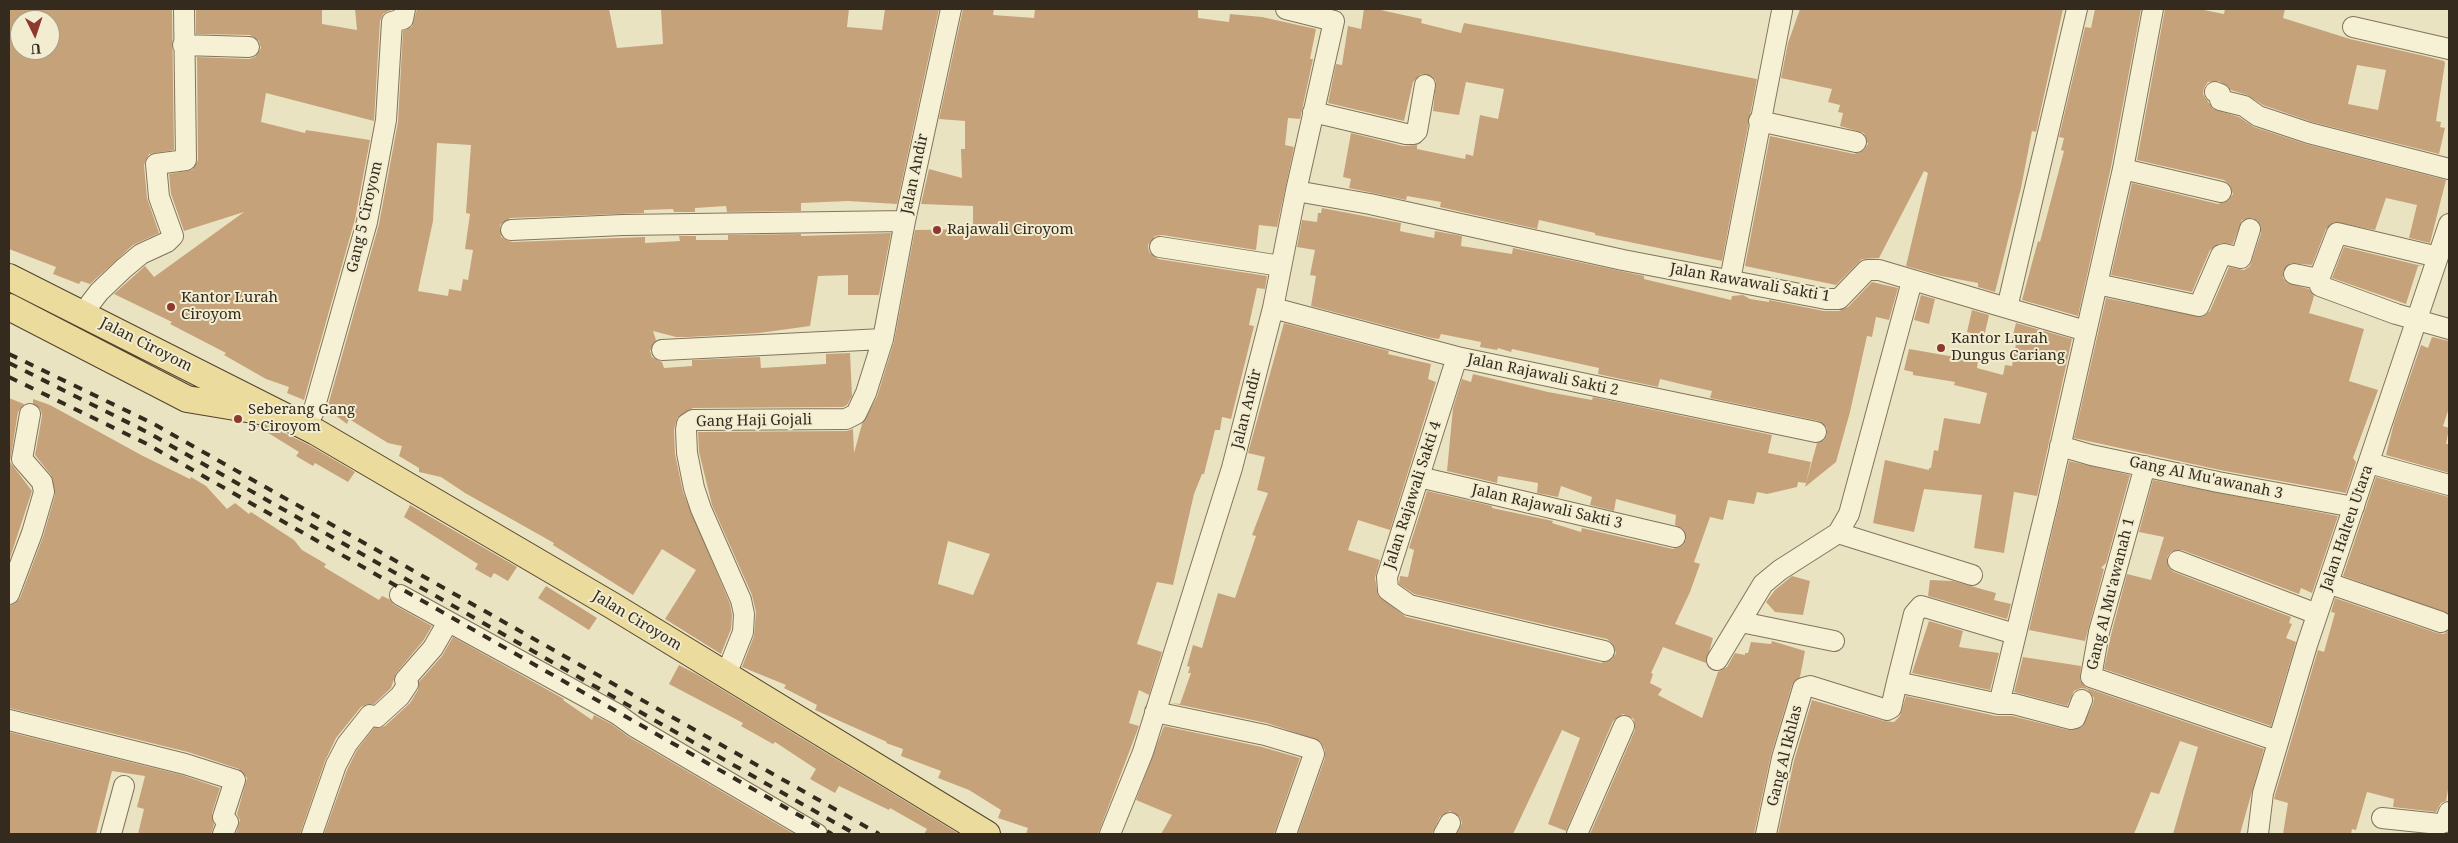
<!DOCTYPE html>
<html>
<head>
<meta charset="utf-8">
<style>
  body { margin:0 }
  #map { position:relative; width:2458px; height:843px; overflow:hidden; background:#eae3c2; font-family:"Noto Serif",serif }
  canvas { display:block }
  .frame { position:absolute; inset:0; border:10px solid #342b1e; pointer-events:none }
  .north { position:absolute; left:10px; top:10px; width:50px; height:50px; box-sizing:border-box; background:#f2ecd1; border:1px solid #a69f89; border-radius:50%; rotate:176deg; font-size:14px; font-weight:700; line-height:20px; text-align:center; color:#342b1e }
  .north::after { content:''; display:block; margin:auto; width:18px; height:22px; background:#8d392f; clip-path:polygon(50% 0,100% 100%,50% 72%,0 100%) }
</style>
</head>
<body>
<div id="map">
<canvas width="2458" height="843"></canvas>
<div class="frame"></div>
<div class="north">U</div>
</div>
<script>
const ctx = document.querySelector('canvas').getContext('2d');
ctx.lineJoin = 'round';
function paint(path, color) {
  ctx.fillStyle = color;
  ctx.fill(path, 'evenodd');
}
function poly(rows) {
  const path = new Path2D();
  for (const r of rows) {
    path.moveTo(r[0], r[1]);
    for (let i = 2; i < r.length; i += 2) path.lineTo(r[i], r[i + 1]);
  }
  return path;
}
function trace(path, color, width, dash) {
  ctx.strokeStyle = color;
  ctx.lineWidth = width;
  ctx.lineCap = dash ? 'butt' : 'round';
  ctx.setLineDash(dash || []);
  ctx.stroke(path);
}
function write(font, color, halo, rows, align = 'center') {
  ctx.font = font + ' "Noto Serif",serif';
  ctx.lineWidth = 4;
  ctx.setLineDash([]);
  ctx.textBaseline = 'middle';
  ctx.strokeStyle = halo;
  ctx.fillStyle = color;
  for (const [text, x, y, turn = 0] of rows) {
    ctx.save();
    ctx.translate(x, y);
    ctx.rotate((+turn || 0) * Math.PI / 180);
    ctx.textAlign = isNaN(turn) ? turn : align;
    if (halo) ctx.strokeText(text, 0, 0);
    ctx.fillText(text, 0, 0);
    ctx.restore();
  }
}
paint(poly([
  [9,9,172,9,174,150,149,154,144,165,147,198,159,233,133,245,90,284,81,281,79,284,53,274,56,267,9,249],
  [20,20,50,20,50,50,20,50],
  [196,9,322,9,322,24,357,30,355,9,393,9,383,14,380,21,374,121,266,93,261,122,305,133,306,130,370,140,355,219,304,400,287,393,289,387,266,379,224,355,226,353,170,324,172,322,114,294,145,266,154,277,244,212,184,231,171,194,169,174,192,170,198,160,197,57,249,59,255,57,261,48,259,41,250,35,196,34],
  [417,9,609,9,617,48,663,44,661,9,849,9,847,27,882,30,885,9,939,9,897,204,848,201,801,203,801,211,727,212,726,206,695,208,695,212,674,212,673,209,644,210,644,213,510,218,500,225,501,237,512,242,645,237,645,243,680,241,679,236,696,236,696,240,728,240,728,235,801,234,801,236,891,233,879,295,848,295,848,275,818,276,810,326,759,333,689,337,676,337,653,331,656,340,650,351,652,357,662,362,664,368,692,366,692,360,760,357,761,368,826,364,826,354,850,353,852,396,847,405,843,407,693,408,677,418,674,430,675,454,683,492,730,604,732,615,731,629,721,654,665,619,696,570,662,549,633,595,553,545,554,543,465,493,441,477,419,472,419,468,399,456,402,446,388,443,349,419,347,424,327,409,379,224,398,122,403,31,412,27],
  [437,143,471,145,466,213,470,214,465,249,473,250,468,280,463,279,461,291,449,289,448,296,418,291,433,221],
  [963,9,994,9,993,15,1034,18,1035,9,1198,9,1198,18,1229,22,1230,14,1262,17,1316,29,1310,59,1313,59,1300,119,1288,118,1285,145,1294,147,1277,227,1259,225,1256,250,1162,235,1155,236,1148,245,1149,252,1158,259,1267,276,1265,289,1257,288,1249,325,1254,326,1231,419,1222,417,1220,430,1215,430,1204,474,1202,474,1194,494,1173,585,1157,582,1137,644,1162,652,1149,695,1139,690,1129,723,1139,726,1098,834,1026,834,1028,828,998,818,1001,810,969,790,938,778,941,771,901,756,903,749,886,743,887,742,815,710,817,705,784,688,786,685,742,667,754,636,756,612,752,595,712,505,699,452,698,432,846,431,853,429,854,453,862,424,877,397,894,342,915,230,973,229,973,206,921,204,929,169,962,178,961,149,965,149,965,121,939,119],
  [948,541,990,554,973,595,938,584],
  [1364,9,1376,9,1422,19,1421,23,1461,33,1464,23,1757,79,1722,261,1595,235,1595,233,1539,220,1537,229,1440,207,1441,202,1407,196,1406,200,1349,188,1351,179,1343,177,1351,133,1403,146,1417,145,1417,149,1465,159,1466,154,1473,156,1480,115,1498,119,1504,89,1466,82,1459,115,1433,111,1436,81,1432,76,1421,74,1413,82,1404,121,1328,103,1336,64,1342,65,1348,26,1361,29],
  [1800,9,2063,9,2036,132,2032,131,2021,188,1995,292,1978,287,1978,283,1941,276,1906,266,1928,173,1924,171,1879,258,1862,259,1836,285,1745,266,1770,136,1854,154,1864,150,1868,144,1864,133,1840,126,1843,113,1838,112,1840,105,1828,102,1832,89,1781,78,1788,43],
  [2095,9,2141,9,2111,167,2078,316,2022,300,2038,241,2040,242,2064,151,2061,150,2064,138,2059,137,2085,27,2091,28],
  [2165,9,2199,9,2224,14,2225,9,2285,9,2283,18,2350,39,2429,57,2444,61,2445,63,2436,121,2441,122,2440,127,2445,128,2439,154,2312,122,2263,105,2247,95,2231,90,2229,87,2219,81,2208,82,2204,88,2203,94,2213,109,2239,117,2254,127,2306,144,2446,180,2430,243,2409,238,2417,205,2386,198,2375,230,2334,222,2326,229,2312,265,2291,263,2283,271,2283,278,2287,283,2309,289,2314,296,2309,313,2364,329,2349,381,2378,390,2353,458,2356,462,2346,493,2220,470,2074,438,2106,298,2202,317,2210,311,2229,267,2244,270,2250,266,2261,233,2258,221,2253,218,2242,220,2233,244,2220,243,2210,250,2192,292,2111,275,2132,183,2218,204,2229,200,2233,194,2229,184,2224,180,2137,160],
  [2357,65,2386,70,2378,110,2348,104],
  [1322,208,1401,223,1400,231,1404,232,1434,238,1435,231,1462,236,1461,246,1512,254,1513,248,1644,276,1644,279,1731,300,1732,296,1743,295,1750,299,1769,302,1769,300,1824,311,1839,311,1848,307,1872,282,1898,288,1889,320,1876,317,1872,337,1867,336,1850,412,1836,462,1805,487,1817,443,1824,440,1827,435,1827,428,1819,421,1710,398,1712,391,1685,385,1660,379,1658,387,1598,374,1599,368,1512,349,1511,352,1498,348,1497,350,1480,347,1481,342,1441,334,1439,339,1432,338,1311,306,1316,276,1310,275,1315,250,1297,247,1302,220,1317,222,1318,213,1321,213],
  [2344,247,2422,266,2418,266,2406,304,2332,278],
  [1921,295,1935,299,1929,324,1914,320],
  [1972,310,1989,315,1984,337,1967,332],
  [1284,323,1389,351,1388,354,1431,364,1428,379,1436,382,1390,530,1358,520,1348,550,1380,560,1375,578,1378,595,1406,617,1601,663,1612,659,1616,653,1612,643,1607,639,1414,594,1399,584,1400,576,1408,577,1414,550,1409,548,1427,491,1492,506,1492,508,1553,521,1552,523,1581,532,1582,528,1673,549,1683,545,1686,540,1683,529,1675,525,1676,515,1616,499,1614,511,1590,505,1592,497,1561,486,1558,497,1537,493,1538,483,1498,476,1497,483,1447,471,1453,408,1462,379,1471,382,1473,374,1548,392,1592,400,1593,397,1772,435,1768,453,1811,462,1806,483,1798,482,1797,487,1767,494,1757,492,1754,504,1728,500,1723,520,1710,517,1694,562,1700,564,1690,592,1675,624,1713,638,1706,663,1663,647,1651,673,1653,674,1650,683,1662,689,1658,695,1702,718,1718,672,1727,667,1735,653,1745,655,1745,653,1748,653,1751,642,1771,644,1772,641,1805,651,1800,677,1792,685,1771,755,1754,834,1590,834,1635,730,1634,719,1623,714,1613,721,1566,831,1548,824,1580,738,1562,730,1513,834,1457,834,1462,823,1460,817,1450,811,1440,817,1432,834,1298,834,1325,758,1325,750,1320,741,1267,723,1171,703,1180,704,1191,673,1188,673,1190,667,1187,666,1193,645,1202,648,1218,593,1235,598,1256,536,1252,535,1268,493,1257,490,1265,457,1248,453],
  [2016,323,2072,339,2037,496,2014,492,2004,553,1974,548,1982,495,1924,489,1914,532,1873,523,1885,460,1929,470,1929,468,1931,468,1934,450,1938,451,1944,418,1980,424,1987,393,1954,385,1955,382,1913,375,1913,372,1904,370,1909,349,1978,361,1977,368,2003,375,2005,365,2012,366,2016,344,2011,343],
  [2432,337,2449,341,2449,408,2443,426,2449,428,2446,444,2449,444,2449,473,2386,455,2394,423,2421,345,2428,348],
  [9,398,24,404,18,412,10,462,32,491,9,561],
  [33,399,50,405,143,456,190,479,191,477,206,486,227,509,235,503,249,514,251,512,294,540,302,550,326,564,324,567,379,600,382,596,389,599,394,605,432,626,423,641,396,673,391,688,374,704,367,704,361,707,336,738,325,761,300,834,236,834,240,820,237,814,247,778,239,769,188,752,9,708,9,606,16,603,20,598,43,537,55,495,51,475,35,455,42,416,41,410,33,403],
  [266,424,309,445,355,472,348,482,315,463,313,466,296,456,299,452,257,426],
  [2069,461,2130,475,2106,563,2101,568,2104,569,2085,641,2029,630],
  [2376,477,2449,497,2449,614,2343,576],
  [2153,480,2338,516,2312,593,2301,588,2299,594,2182,550,2171,552,2167,557,2169,568,2174,572,2291,617,2289,623,2292,624,2286,638,2296,642,2271,726,2104,669,2111,635,2127,574,2151,580,2164,537,2139,532],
  [410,505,517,567,508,581,494,573,491,578,475,569,478,564,404,517],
  [1792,576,1810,581,1803,615,1775,612,1766,602,1775,590],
  [1930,580,1953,581,1996,593,1994,600,2011,604,2007,619,1928,596],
  [546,586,597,618,589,630,538,598],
  [2335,598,2437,633,2444,634,2449,630,2449,784,2446,801,2441,803,2436,812,2393,807,2394,799,2367,792,2356,830,2352,829,2351,834,2283,834,2288,803,2274,799,2275,795,2318,650,2324,652,2335,613,2331,612],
  [1929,621,1963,631,1959,647,1999,653,1990,690,1912,673],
  [453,637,564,699,563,700,592,720,594,715,611,724,629,737,794,834,324,834,347,770,357,750,374,728,385,726,410,703,418,690,419,682,442,656],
  [2023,657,2081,666,2080,680,2087,688,2264,749,2240,834,2173,834,2198,747,2180,741,2159,794,2151,792,2134,834,1778,834,1794,761,1812,700,1884,721,1894,722,1900,716,1906,696,1996,716,2012,716,2068,730,2082,727,2093,704,2094,698,2087,689,2081,688,2074,691,2067,706,2014,692],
  [679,665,698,675,959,834,924,834,927,829,890,808,889,810,839,786,835,793,810,779,816,769,775,742,773,744,741,726,743,723,669,684],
  [1164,726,1262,747,1300,758,1274,834,1161,834,1172,815,1136,800],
  [9,732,182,775,220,788,212,813,214,825,211,834,138,834,144,809,137,807,145,776,112,771,96,834,9,834]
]), '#c6a27b');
const minor = poly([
  [2353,27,2449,49],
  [183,45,249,47],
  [2215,92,2220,94,2220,100,2244,106,2258,116,2309,133,2449,169],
  [1313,112,1406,134,1414,134,1417,131,1425,85],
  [1759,121,1856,142],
  [2123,169,2221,192],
  [1296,191,1370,204,1623,260,1826,299,1839,299,1867,270,1879,270,2007,308,2077,9],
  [511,230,623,225,905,221],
  [1160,247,1281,266],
  [2294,274,2319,279,2337,233,2438,257],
  [1730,280,1782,11],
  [2097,284,2199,306,2221,255,2224,254,2241,258,2250,229],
  [2320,286,2396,314,2449,329],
  [1273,308,1457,357,1816,432],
  [2007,308,2086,331],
  [83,313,99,292,123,269,141,254,167,242,173,236,159,197,156,164,186,160,184,9],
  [662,350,883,339],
  [1457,357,1387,577,1388,590,1409,605,1604,651],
  [306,426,313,413,367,222,386,120,392,22,403,19,405,9],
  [2060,446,2091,455,2218,482,2354,507],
  [2369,463,2449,485],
  [2145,466,2099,632,2091,677,2278,741],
  [1419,477,1675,537],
  [1838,533,1972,575],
  [2178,561,2317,614],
  [2328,583,2441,622],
  [9,594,32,533,44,492,42,482,22,459,30,414],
  [400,595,617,714,635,727,817,834],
  [1741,622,1834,641],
  [1717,660,1763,584,1780,570,1838,533,1849,514,1912,281],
  [726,675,743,632,744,614,741,600,701,509,694,488,687,453,686,430,687,424,693,420,846,419,856,414,866,393,883,339,905,221,951,9],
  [1897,682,1914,614,1921,606,2015,634],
  [1999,704,2014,704,2071,719,2075,718,2082,700],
  [1155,712,1265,735,1312,749,1314,754,1286,834],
  [9,720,185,764,235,780,223,817,228,822,223,834],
  [2382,818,2439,824,2445,822,2449,812],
  [111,834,124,786],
  [312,834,336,765,347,744,370,715,377,717,400,696,408,684,405,680,433,648,448,622],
  [1110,834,1143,752,1232,468,1273,308,1296,191,1334,21,1286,9],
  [1444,834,1450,823],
  [1577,834,1624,726],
  [1766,834,1782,758,1803,688,1810,686,1887,710,1891,708,1897,682,1999,704,2048,501,2123,169,2153,9],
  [2258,834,2263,793,2307,645,2449,224]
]);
const major = poly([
  [9,277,316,432,613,606,987,834],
  [9,307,187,399,259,411]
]);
trace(minor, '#83745b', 22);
trace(major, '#51422f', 28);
trace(minor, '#f6f0d5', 20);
trace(major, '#ebdb9c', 26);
trace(poly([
  [9,354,152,423,879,834],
  [9,363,147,432,855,834],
  [9,377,147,444,832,834]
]), '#342b1e', 4, [9, 9]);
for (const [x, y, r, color] of [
  [937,230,5,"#8d392f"],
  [171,307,5,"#8d392f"],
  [1941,348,5,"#8d392f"],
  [238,419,5,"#8d392f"]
]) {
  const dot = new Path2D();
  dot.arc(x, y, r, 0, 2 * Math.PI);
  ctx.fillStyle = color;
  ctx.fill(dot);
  trace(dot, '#f2ecd1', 2);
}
write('15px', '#342b1e', '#f2ecd1', [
  ["Jalan Andir",915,174,-78],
  ["Gang 5 Ciroyom",365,217,-77],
  ["Jalan Rawawali Sakti 1",1750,283,10],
  ["Jalan Ciroyom",146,345,27],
  ["Jalan Rajawali Sakti 2",1543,375,12],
  ["Jalan Andir",1247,409,-76],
  ["Gang Haji Gojali",754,421,-1],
  ["Gang Al Mu'awanah 3",2206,478,12],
  ["Jalan Rajawali Sakti 4",1413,495,-72],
  ["Jalan Rajawali Sakti 3",1547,507,13],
  ["Jalan Halteu Utara",2347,528,-71],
  ["Gang Al Mu'awanah 1",2111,594,-76],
  ["Jalan Ciroyom",637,621,31],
  ["Gang Al Ikhlas",1785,756,-76]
]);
write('15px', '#342b1e', '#f2ecd1', [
  ["Rajawali Ciroyom",947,230],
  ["Kantor Lurah",181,298],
  ["Ciroyom",181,315],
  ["Kantor Lurah",1951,339],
  ["Dungus Cariang",1951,356],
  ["Seberang Gang",248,410],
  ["5 Ciroyom",248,427]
], 'left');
</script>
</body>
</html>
